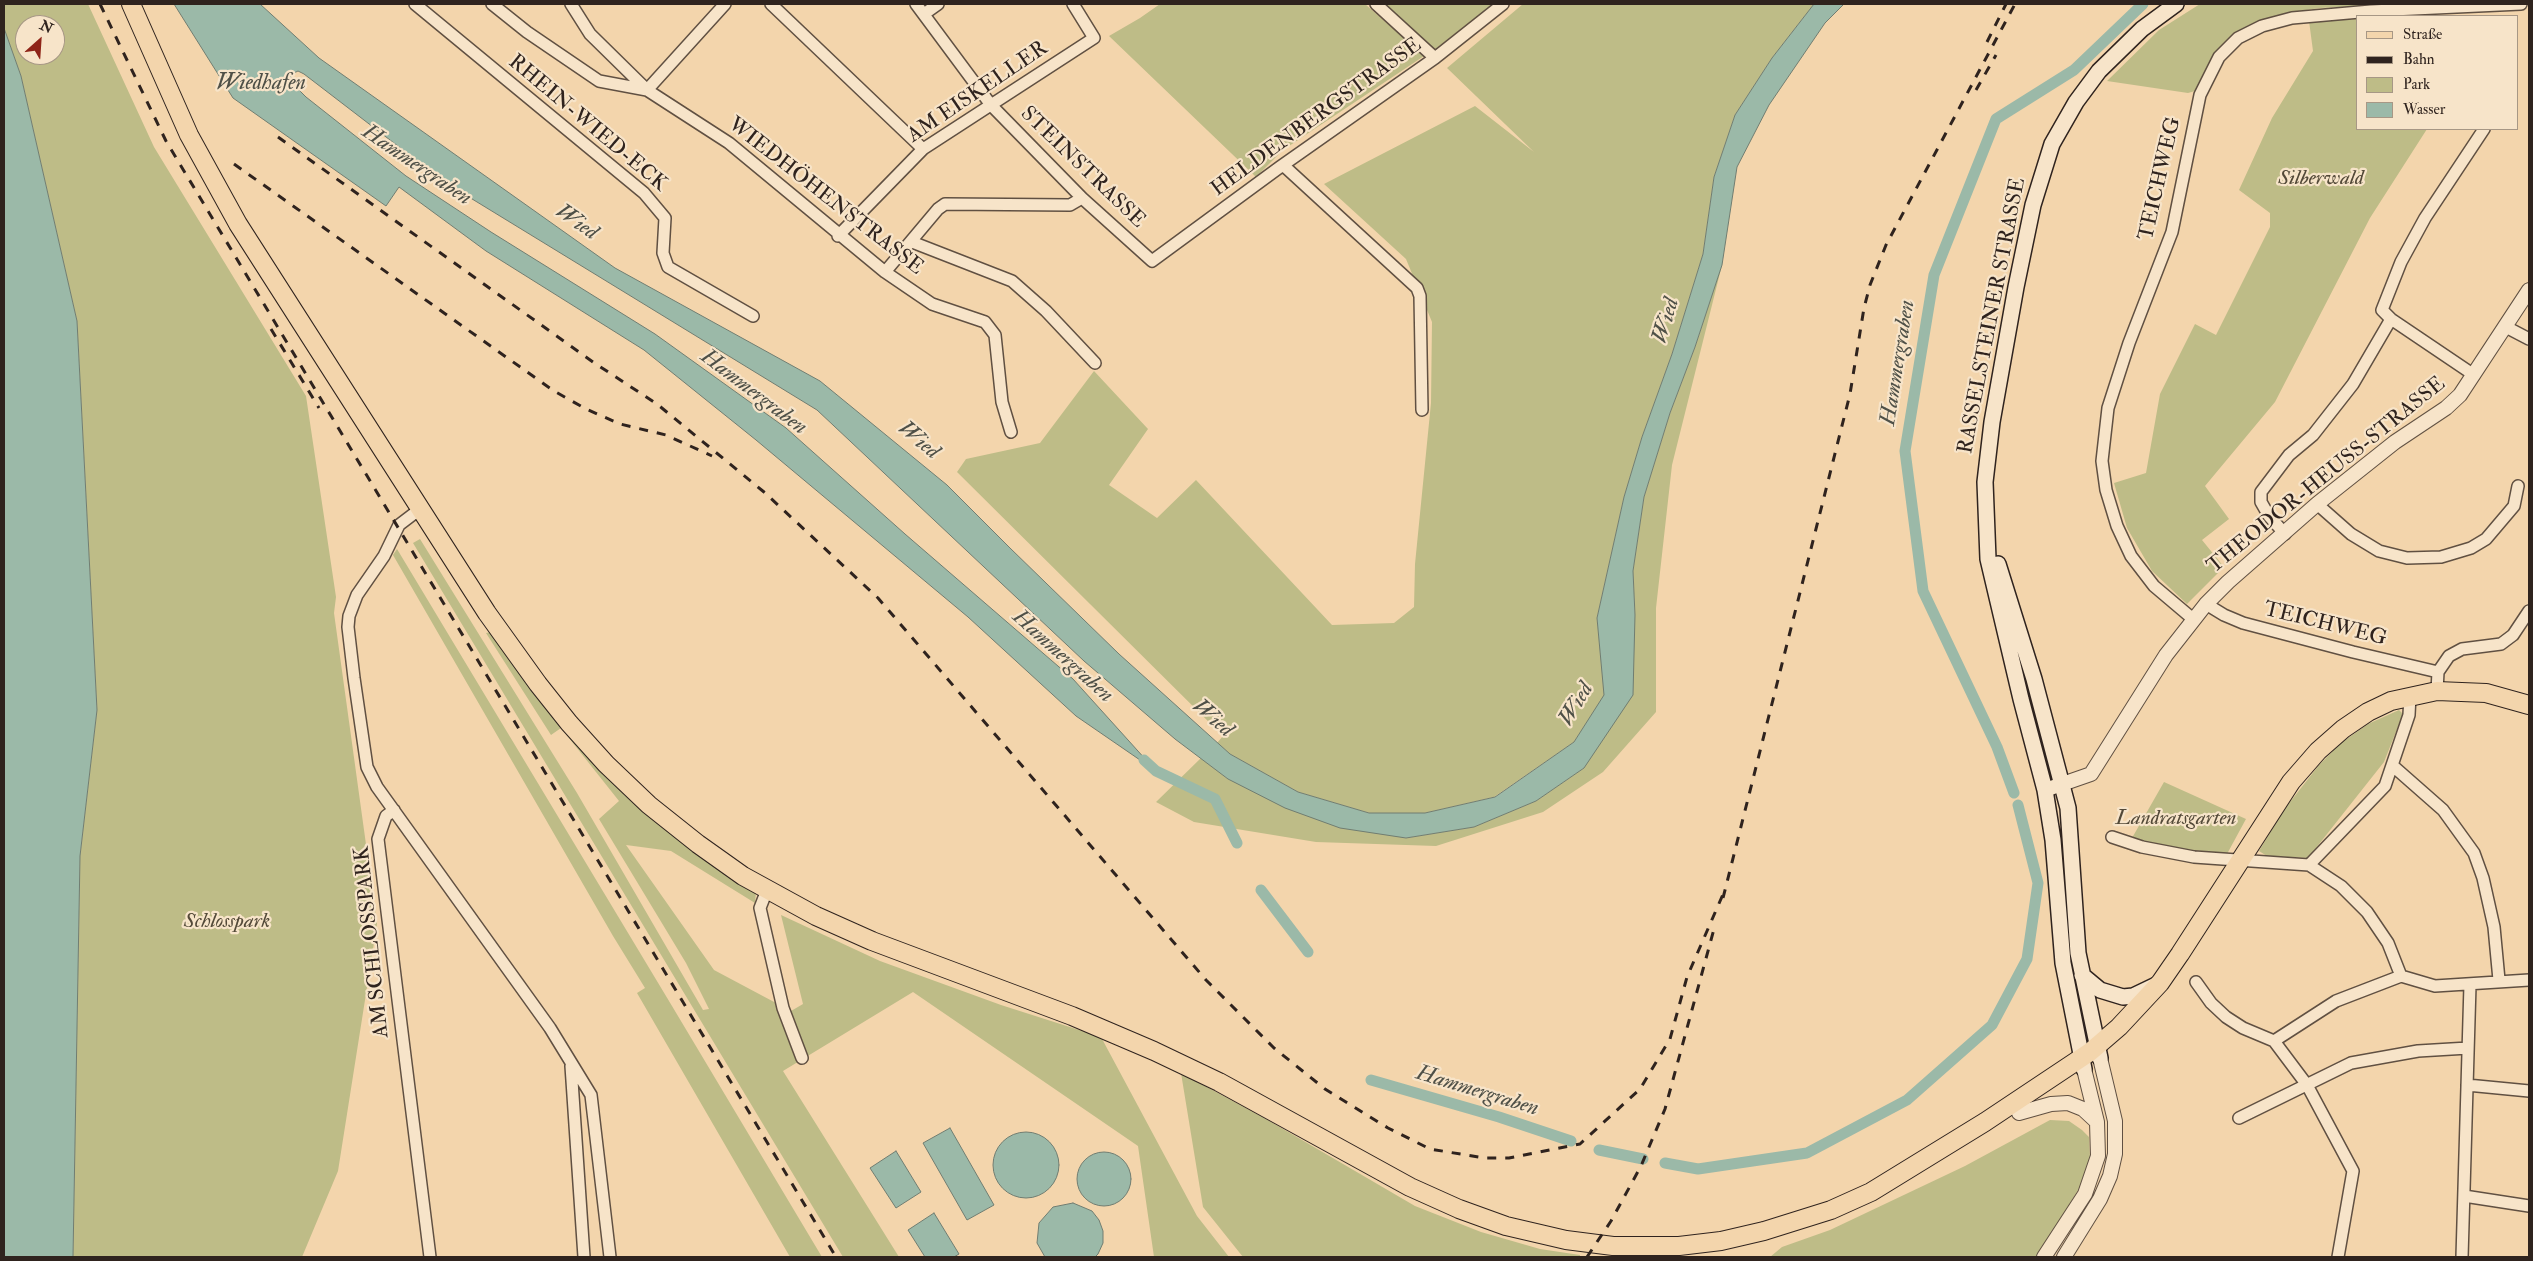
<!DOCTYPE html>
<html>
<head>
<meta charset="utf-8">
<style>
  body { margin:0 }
  #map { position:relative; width:2533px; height:1261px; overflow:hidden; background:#f3d5ac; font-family:"IM FELL Double Pica",serif }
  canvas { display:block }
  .frame { position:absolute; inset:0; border:5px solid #2f231e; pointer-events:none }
  .legend { position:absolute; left:2356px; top:15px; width:162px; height:115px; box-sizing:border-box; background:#f7e4c9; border:1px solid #a79785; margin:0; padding:6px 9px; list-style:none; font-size:15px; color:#2f231e }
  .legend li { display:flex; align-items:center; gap:10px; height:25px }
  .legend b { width:25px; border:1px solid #a79785 }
  .north { position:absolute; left:15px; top:15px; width:50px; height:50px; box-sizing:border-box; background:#f7e4c9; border:1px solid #a79785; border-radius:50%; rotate:26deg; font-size:14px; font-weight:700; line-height:20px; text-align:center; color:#2f231e }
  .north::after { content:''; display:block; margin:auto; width:18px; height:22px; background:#8f2418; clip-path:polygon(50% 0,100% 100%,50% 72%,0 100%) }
</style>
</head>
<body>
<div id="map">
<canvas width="2533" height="1261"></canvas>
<div class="frame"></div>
<ul class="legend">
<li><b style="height:6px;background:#f3d5ac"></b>Straße</li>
<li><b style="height:6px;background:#2f231e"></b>Bahn</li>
<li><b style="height:14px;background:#bebc87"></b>Park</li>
<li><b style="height:14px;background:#9bb9a8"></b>Wasser</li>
</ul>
<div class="north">N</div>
</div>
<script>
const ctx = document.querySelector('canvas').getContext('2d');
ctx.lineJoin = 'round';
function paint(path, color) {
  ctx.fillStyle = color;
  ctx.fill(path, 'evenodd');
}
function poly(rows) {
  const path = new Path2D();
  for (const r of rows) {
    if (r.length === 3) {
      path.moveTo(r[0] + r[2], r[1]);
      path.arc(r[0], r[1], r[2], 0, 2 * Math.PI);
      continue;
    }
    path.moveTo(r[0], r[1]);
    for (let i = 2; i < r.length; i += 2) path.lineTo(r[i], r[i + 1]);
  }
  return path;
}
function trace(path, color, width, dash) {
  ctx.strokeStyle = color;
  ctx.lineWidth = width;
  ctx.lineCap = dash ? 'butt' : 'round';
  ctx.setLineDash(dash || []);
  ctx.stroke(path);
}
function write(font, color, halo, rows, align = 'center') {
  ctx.font = font + ' "IM FELL Double Pica",serif';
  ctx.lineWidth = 4.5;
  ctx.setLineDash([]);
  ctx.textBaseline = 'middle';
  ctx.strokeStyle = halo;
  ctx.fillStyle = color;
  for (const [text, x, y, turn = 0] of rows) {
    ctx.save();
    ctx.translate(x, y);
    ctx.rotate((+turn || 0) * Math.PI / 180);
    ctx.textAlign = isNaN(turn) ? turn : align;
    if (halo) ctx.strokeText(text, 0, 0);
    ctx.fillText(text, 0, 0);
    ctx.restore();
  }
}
paint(poly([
  [4,4,88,4,154,147,306,396,336,597,334,613,377,924,338,1171,302,1257,73,1257,80,856,97,710,77,321,21,76,4,28],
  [25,25,55,25,55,55,25,55],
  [1160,4,1365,4,1424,56,1283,150,1256,177,1109,36,1140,18],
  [1384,4,1493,4,1434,50],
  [1523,4,1814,4,1772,58,1735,115,1714,177,1703,254,1672,354,1642,437,1624,497,1597,618,1605,695,1574,742,1494,797,1425,813,1369,813,1298,792,1230,754,1217,743,1223,736,957,472,966,459,1040,443,1094,371,1148,429,1109,485,1157,518,1196,480,1332,625,1394,623,1414,607,1415,564,1431,403,1432,322,1406,259,1324,184,1475,106,1534,152,1447,68],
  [2200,4,2399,4,2320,8,2292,12,2260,22,2215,54,2195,91,2188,93,2107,81,2159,30],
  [2357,19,2357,129,2427,129,2370,218,2275,402,2205,486,2229,519,2202,540,2224,567,2187,604,2152,571,2127,528,2114,483,2146,473,2160,394,2195,324,2216,335,2270,227,2270,213,2239,190,2272,118,2313,51,2309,21],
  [1722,265,1672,465,1656,608,1656,712,1603,772,1543,812,1436,846,1316,842,1194,822,1156,802,1201,758,1228,779,1406,838,1474,827,1536,801,1584,768,1635,615,1633,571,1644,497,1670,413,1695,347],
  [420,539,577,793,703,1010,709,1009,686,963,599,819,619,801,561,728,551,735,486,633,491,632,563,725,756,892,755,903,671,851,626,845,714,970,791,1011,803,1004,781,915,880,961,1001,1005,1101,1037,1197,1216,1229,1257,1154,1257,1138,1146,913,992,783,1071,899,1257,843,1257,413,543],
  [397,549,672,1006,822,1257,790,1257,637,993,645,988,613,936,393,555],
  [2399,710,2403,714,2384,762,2308,858,2267,856,2259,851,2283,811,2319,765,2341,743,2368,724],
  [2164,782,2246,819,2227,854,2165,847,2132,838],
  [1181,1073,1266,1119,1415,1206,1481,1232,1540,1249,1580,1255,1580,1257,1243,1257,1203,1207],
  [2050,1120,2069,1121,2082,1130,2089,1137,2090,1157,2083,1182,2037,1257,1770,1257,1782,1247,1830,1230,1965,1166]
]), '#bebc87');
const water = poly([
  [174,4,260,4,319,58,615,268,820,381,947,485,1010,548,1119,654,1230,754,1298,792,1369,813,1425,813,1495,797,1574,742,1604,695,1597,618,1624,497,1642,437,1672,354,1703,254,1714,177,1735,115,1772,58,1814,4,1844,4,1825,23,1769,105,1737,167,1722,265,1695,347,1670,413,1644,497,1633,571,1635,615,1633,695,1584,768,1536,801,1474,827,1406,838,1340,828,1285,808,1228,779,1175,739,1084,661,817,410,446,183,304,74,298,71,294,73,291,77,292,83,306,97,406,176,491,232,655,334,786,428,905,534,1073,679,1156,771,1076,716,968,617,756,440,644,350,486,251,399,187,386,206,233,98,174,4],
  [4,28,21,76,77,321,97,710,80,856,73,1257,4,1257,4,28],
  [950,1128,994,1205,967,1220,923,1143,950,1128],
  [1026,1165,33],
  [896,1151,921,1192,896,1208,870,1168,896,1151],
  [1104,1179,27],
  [1073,1203,1092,1211,1099,1220,1103,1231,1103,1243,1098,1254,1095,1257,1045,1257,1037,1243,1039,1223,1053,1207,1073,1203],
  [934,1213,959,1254,954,1257,925,1257,908,1230,934,1213]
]);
paint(water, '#9bb9a8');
trace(water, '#707d71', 1);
trace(poly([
  [1144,760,1156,771,1215,799,1237,843],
  [2014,793,1997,747,1923,591,1905,451,1934,275,1996,119,2074,70,2143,4],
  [1261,890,1308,952],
  [1371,1080,1499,1117,1571,1141],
  [1599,1150,1643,1159],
  [1665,1163,1698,1169,1807,1153,1907,1100,1992,1025,2027,959,2038,883,2018,805]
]), '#9bb9a8', 11);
const minor = poly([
  [415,4,644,193,665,218,663,253,668,267,753,316],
  [492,4,527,32,599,81,647,90,725,4],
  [571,4,590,34,647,90,729,143,885,272,932,304,985,322,995,335,1002,402,1011,432],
  [771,4,923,149],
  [916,4,991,105,1082,198,1152,261,1280,167,1435,58,1503,4],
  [1376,4,1435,58],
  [924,14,938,4],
  [1283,165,1417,288,1420,296,1422,410],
  [838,236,923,149,1094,38,1073,4],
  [912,242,1012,281,1046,311,1095,363],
  [885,272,938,209,945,204,1070,205,1082,198],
  [2506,327,2529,339],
  [2474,375,2391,319,2382,310,2401,262,2425,218,2484,129],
  [2317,504,2351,534,2379,551,2407,558,2441,557,2471,548,2486,539,2514,506,2518,486],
  [420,509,399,525,384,556,357,595,349,616,348,627,354,678,367,767,377,787,550,1028,591,1095,610,1257],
  [2285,534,2269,516,2261,502,2261,492,2289,455,2313,435,2353,384,2391,319],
  [2206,604,2224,615,2243,623,2353,652,2438,672],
  [2193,619,2154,586,2131,556,2117,526,2106,490,2102,461,2108,408,2129,343,2172,232,2200,95,2219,57,2238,38,2262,26,2292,18,2371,11,2521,4],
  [2437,691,2438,672,2449,656,2462,649,2501,644,2513,635,2529,611],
  [2393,766,2443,810,2474,853,2483,878,2494,927,2499,980],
  [394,810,386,816,378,839,430,1257],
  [2112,837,2142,847,2194,857,2309,865,2341,886,2367,912,2388,943,2401,976,2435,986,2529,980],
  [2309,865,2385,786,2409,715,2410,695],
  [767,890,760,908,783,1008,802,1058],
  [2196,982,2211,1003,2226,1017,2243,1028,2274,1041,2307,1085,2353,1171,2338,1257],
  [2274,1041,2336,1001,2401,976],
  [571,1066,584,1257],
  [2467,1085,2529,1091],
  [2239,1118,2351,1063,2418,1051,2468,1048],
  [2464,1196,2529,1206],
  [2462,1257,2470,985]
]);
const tertiary = poly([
  [2045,790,2091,774,2166,655,2206,604,2228,582,2317,504,2395,442,2446,408,2460,395,2529,290],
  [2019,1113,2051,1104,2068,1103,2083,1109,2097,1122],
  [2044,1257,2085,1194,2098,1156,2097,1122,2084,1069],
  [2064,1257,2100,1199,2110,1176,2115,1154,2115,1121,2100,1058]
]);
const secondary = poly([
  [1998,564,2034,679,2068,808,2078,953,2100,1058],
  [2082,975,2100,990,2123,997,2133,996,2156,985],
  [2084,1069,2063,963,2053,840,2045,790,2021,699,1988,559,1985,482,1992,422,2016,287,2033,205,2052,144,2076,102,2099,71,2142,29,2176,4]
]);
const primary = poly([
  [131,4,189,135,238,224,487,613,538,684,569,723,606,764,649,805,698,844,743,876,816,916,872,941,1072,1016,1154,1051,1219,1082,1410,1187,1459,1209,1506,1226,1566,1240,1613,1246,1679,1246,1721,1241,1764,1231,1831,1210,1871,1192,1985,1122,2090,1052,2119,1027,2160,983,2180,954,2291,782,2318,751,2343,729,2368,712,2391,701,2437,691,2486,693,2529,705]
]);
trace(minor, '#605042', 14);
trace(tertiary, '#605042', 16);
trace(secondary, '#2f231e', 18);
trace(primary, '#2f231e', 20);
trace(minor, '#f7e4c9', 11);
trace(tertiary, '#f7e4c9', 14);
trace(secondary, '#f7e4c9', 15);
trace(primary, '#f3d5ac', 18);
trace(poly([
  [100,4,166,141,836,1257],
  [1987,42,2006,4],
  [1976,90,1996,55],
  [278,137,593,362,657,404,764,492,878,598,1206,980,1274,1048,1325,1089,1388,1128,1430,1149,1484,1158,1509,1158,1580,1144,1640,1089,1670,1039,1687,977,1724,892],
  [234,164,554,391,586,409,620,424,666,435,712,456],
  [271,329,319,408],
  [1723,898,1850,394,1864,308,1870,285,1886,245,2015,4],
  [1587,1257,1611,1221,1641,1166,1665,1109,1714,929]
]), '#2f231e', 3, [9, 9]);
write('21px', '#2f231e', '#f7e4c9', [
  ["AM EISKELLER",978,93,-34],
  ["HELDENBERGSTRASSE",1317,118,-36],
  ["RHEIN-WIED-ECK",587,124,40],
  ["STEINSTRASSE",1082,168,44],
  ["TEICHWEG",2161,179,-77],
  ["WIEDHÖHENSTRASSE",825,197,38],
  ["RASSELSTEINER STRASSE",1993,316,-79],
  ["THEODOR-HEUSS-STRASSE",2327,476,-39],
  ["TEICHWEG",2325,625,14],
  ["AM SCHLOSSPARK",373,942,-96]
]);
write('italic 21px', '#534938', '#f7e4c9', [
  ["Silberwald",2321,179],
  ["Landratsgarten",2176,819],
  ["Schlosspark",227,922]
]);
write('italic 22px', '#4f5047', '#f7e4c9', [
  ["Wiedhafen",261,84],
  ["Hammergraben",416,166,34],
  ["Wied",576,223,35],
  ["Wied",1667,321,-73],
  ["Hammergraben",1899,363,-81],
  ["Hammergraben",753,393,37],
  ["Wied",918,441,40],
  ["Hammergraben",1062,657,42],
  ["Wied",1577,705,-59],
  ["Wied",1212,719,41],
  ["Hammergraben",1477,1092,17]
]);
</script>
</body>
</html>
